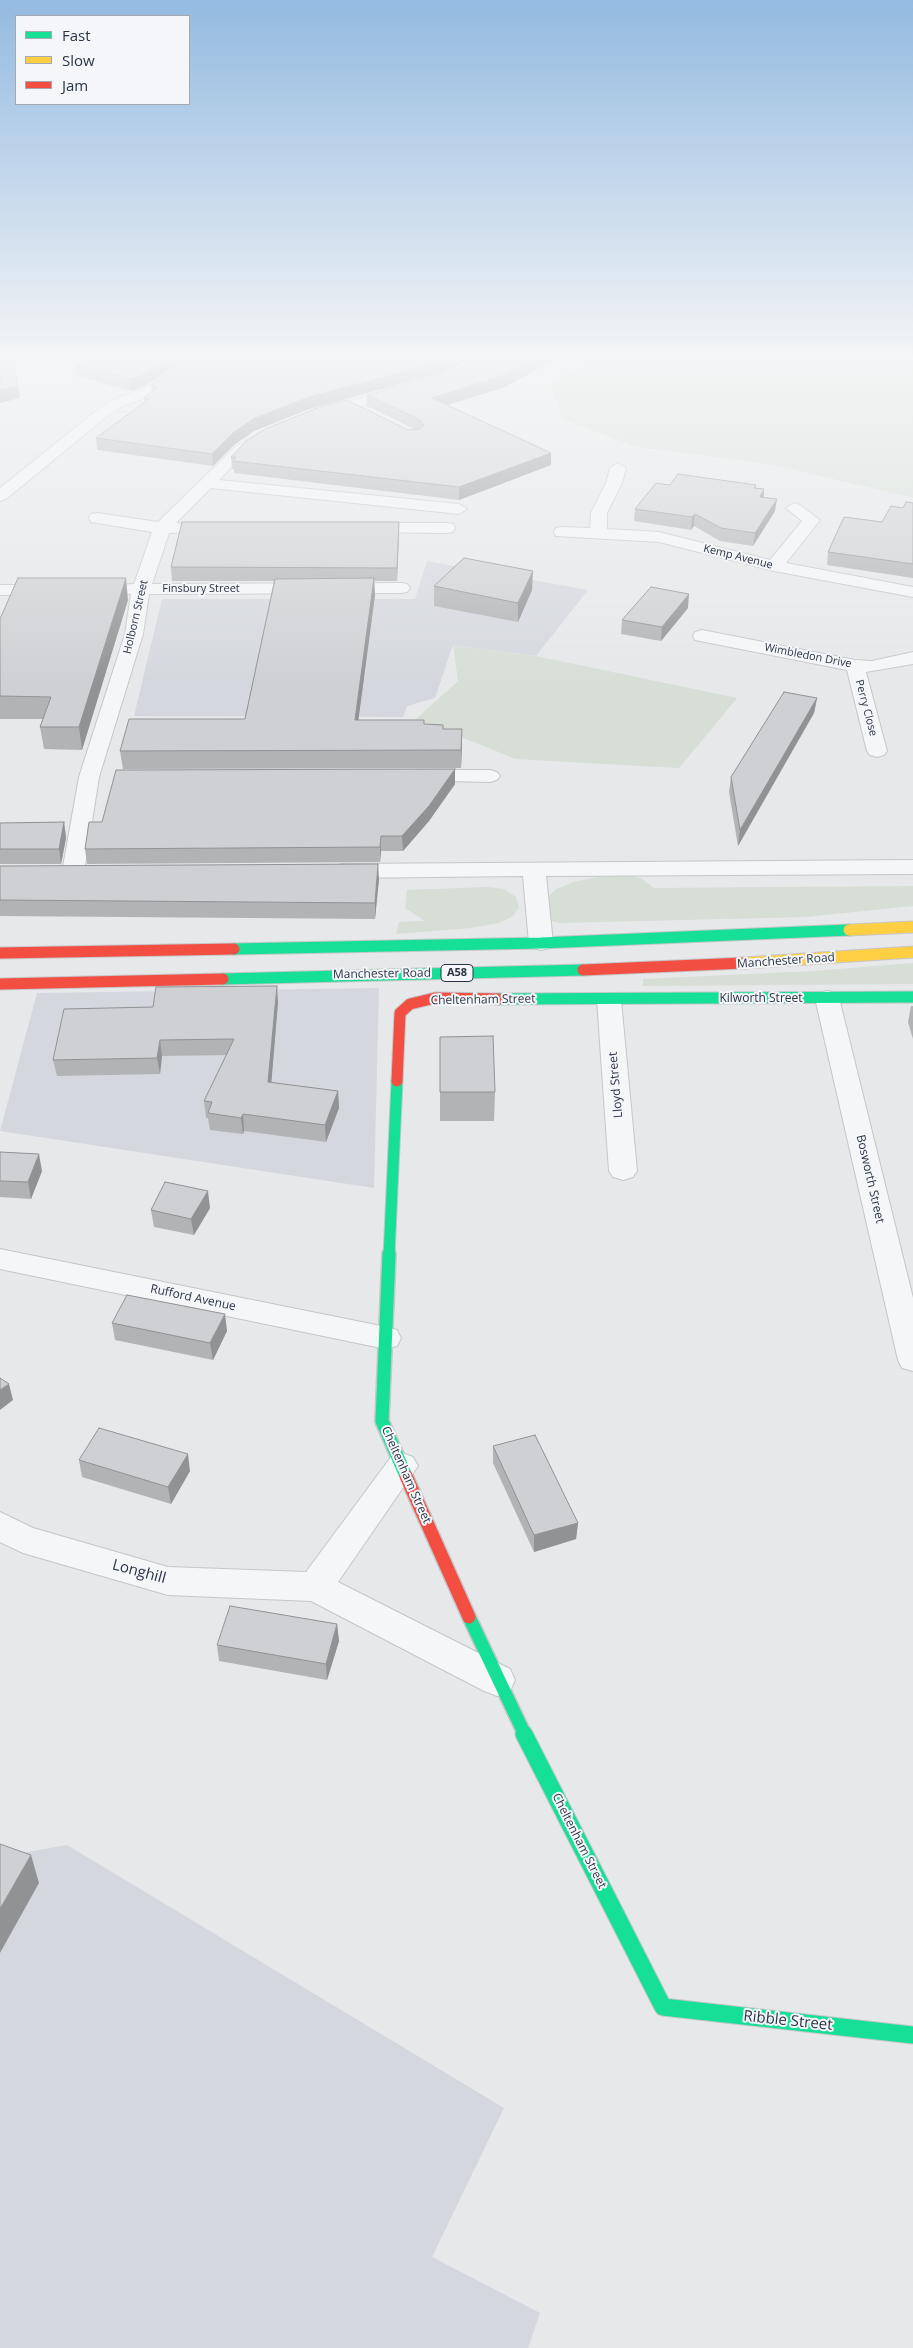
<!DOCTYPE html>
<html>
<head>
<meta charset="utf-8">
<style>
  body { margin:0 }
  #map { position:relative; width:913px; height:2348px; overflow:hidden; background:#e6e8ea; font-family:"Open Sans",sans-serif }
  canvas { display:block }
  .legend { position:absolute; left:15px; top:15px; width:175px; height:90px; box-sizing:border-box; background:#f4f6f9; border:1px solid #a4a8b1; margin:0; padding:6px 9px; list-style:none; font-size:15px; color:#2b3445 }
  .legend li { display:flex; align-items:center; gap:10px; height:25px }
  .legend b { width:25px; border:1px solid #a4a8b1 }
</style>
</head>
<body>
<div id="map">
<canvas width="913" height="2348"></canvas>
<ul class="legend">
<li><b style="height:6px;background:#16e098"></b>Fast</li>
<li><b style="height:6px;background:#ffcf43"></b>Slow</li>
<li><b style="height:6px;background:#f24e42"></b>Jam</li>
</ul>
</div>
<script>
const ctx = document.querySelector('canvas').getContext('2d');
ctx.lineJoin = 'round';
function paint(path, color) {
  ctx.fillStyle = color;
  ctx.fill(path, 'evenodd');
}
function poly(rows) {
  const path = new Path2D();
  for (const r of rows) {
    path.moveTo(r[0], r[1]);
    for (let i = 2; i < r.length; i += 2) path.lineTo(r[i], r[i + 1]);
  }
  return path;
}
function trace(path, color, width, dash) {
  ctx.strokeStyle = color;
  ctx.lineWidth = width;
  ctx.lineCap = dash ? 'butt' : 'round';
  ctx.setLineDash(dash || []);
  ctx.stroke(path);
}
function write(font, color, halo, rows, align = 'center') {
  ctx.font = font + ' "Open Sans",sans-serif';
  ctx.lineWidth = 4;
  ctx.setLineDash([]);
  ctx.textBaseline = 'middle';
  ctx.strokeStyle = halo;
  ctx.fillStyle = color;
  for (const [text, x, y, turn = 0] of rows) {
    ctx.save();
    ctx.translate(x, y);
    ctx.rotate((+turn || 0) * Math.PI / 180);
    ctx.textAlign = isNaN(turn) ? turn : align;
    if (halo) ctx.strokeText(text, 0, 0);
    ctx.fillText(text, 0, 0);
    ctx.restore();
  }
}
paint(poly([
  [427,561,588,590,536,656,453,645,435,698,407,706,403,717,134,716,162,599,415,599],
  [379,988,374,1188,0,1131,37,993],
  [67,1845,504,2108,432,2257,540,2313,528,2348,0,2348,0,1857]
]), '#d4d7dd');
paint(poly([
  [594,357,913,357,913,498,775,465,637,447,562,419,551,384],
  [453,645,536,656,737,698,679,768,516,759,416,719,458,681],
  [628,874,642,879,654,888,913,886,913,906,806,917,560,923,551,921,549,896,557,889,573,882,597,877],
  [488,887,504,889,516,897,519,907,513,916,499,923,471,928,396,934,399,922,425,921,405,908,407,890],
  [913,963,913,984,643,986,643,979,814,971]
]), '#d6ded6');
const street = poly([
  [193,357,209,357,155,394,123,406,106,417,6,499,0,501,0,488,96,411,113,400,145,388,193,357],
  [402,388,407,389,409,392,407,395,318,417,311,413,313,410,402,388],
  [260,432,268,437,265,440,245,453,219,480,459,504,467,509,459,514,211,488,176,523,186,524,188,528,186,532,169,533,152,584,401,583,407,584,410,588,407,592,401,593,149,594,143,634,99,777,84,872,81,877,73,879,65,877,62,872,79,777,125,634,131,594,119,593,116,589,119,585,134,584,152,532,97,523,91,522,89,518,91,514,97,513,158,522,235,447,260,432],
  [618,463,626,468,622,483,607,513,607,529,659,532,770,560,802,521,786,508,794,503,800,505,820,520,786,563,913,587,913,597,774,571,659,542,556,536,554,532,556,528,562,527,590,528,591,513,606,483,610,468,618,463],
  [361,523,447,523,453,524,455,528,453,532,447,533,355,532,353,528,355,524,361,523],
  [0,585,50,585,56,586,59,590,56,594,50,595,0,595,0,585],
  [702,630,855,660,872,661,913,652,913,664,866,672,887,751,884,755,877,757,870,755,867,751,847,670,695,640,693,636,695,632,702,630],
  [418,770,490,770,497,772,500,776,497,780,490,782,411,780,408,776,411,772,418,770],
  [913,860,913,874,546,876,553,943,549,948,541,950,533,948,529,943,523,876,342,878,334,876,331,871,334,866,342,864,913,860],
  [827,991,836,993,839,998,913,1298,913,1371,902,1368,898,1360,815,998,818,993,827,991],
  [609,993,618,995,621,1000,637,1171,633,1177,623,1180,613,1177,609,1171,597,1000,600,995,609,993],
  [0,1249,386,1327,397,1330,401,1338,397,1346,386,1349,0,1269,0,1249],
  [402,1453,413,1457,418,1466,338,1582,510,1669,515,1680,510,1691,497,1696,484,1691,311,1601,168,1595,23,1553,0,1542,0,1512,33,1528,168,1567,306,1572,391,1457,402,1453]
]);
const fastFar2 = poly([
  [234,949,541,943,849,930],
  [223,979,583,970],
  [498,999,913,997],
  [389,1256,397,1081]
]);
const fastFar1 = poly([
  [389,1254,382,1421,406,1476],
  [469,1617,525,1735]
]);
const fast = poly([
  [524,1734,663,2007,913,2035]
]);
const slow = poly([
  [849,930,913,927],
  [744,963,913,952]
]);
const jamFar1 = poly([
  [0,953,234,949],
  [583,970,744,963],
  [0,984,223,979],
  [397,1081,400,1013,410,1004,435,998,498,999]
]);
const jam = poly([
  [406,1476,469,1617]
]);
trace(street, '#c4c6c8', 2);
trace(fastFar2, '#c4c6c8', 13);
trace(fastFar1, '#c4c6c8', 16);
trace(fast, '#c4c6c8', 19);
trace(slow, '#c4c6c8', 13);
trace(jamFar1, '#c4c6c8', 13);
trace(jam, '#c4c6c8', 16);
paint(street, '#f5f6f7');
trace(fastFar2, '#16e098', 11);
trace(fastFar1, '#16e098', 13);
trace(fast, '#16e098', 17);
trace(slow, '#ffcf43', 11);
trace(jamFar1, '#f24e42', 11);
trace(jam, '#f24e42', 13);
paint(poly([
  [95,357,190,357,144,386,131,391,77,376,75,365],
  [194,357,477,357,444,372,309,409,254,431,234,445,213,466,97,450,96,438,145,402,144,398,152,391,151,385],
  [482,357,559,357,505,387,448,405,551,453,551,465,459,500,234,473,234,469,232,469,231,457,408,430,414,429,367,406,367,395,456,370],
  [670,485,756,485,756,488,764,489,764,497,775,511,753,546,720,541,694,526,691,530,634,521,635,509],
  [913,503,913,578,827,565,828,552,882,522,903,508],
  [399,522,397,581,374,581,375,595,358,720,424,724,443,729,462,729,461,768,123,769,120,751,245,719,274,581,172,581,171,567],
  [434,586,532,590,518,622,434,606],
  [128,600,82,750,44,749,40,727,43,719,0,719,0,619],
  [688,608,661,641,621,634,622,620],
  [817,698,814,713,738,846,729,792,731,777],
  [455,784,429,821,403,851,381,851,380,862,87,864,85,849,102,822],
  [64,822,66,838,61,864,0,864,0,823],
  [0,866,379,879,375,919,0,916],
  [278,1002,271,1083,338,1091,339,1108,326,1142,244,1131,243,1134,210,1130,208,1118,206,1118,204,1101,226,1055,162,1056,160,1074,57,1076,53,1060,153,1007],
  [911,1006,913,1006,913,1039,908,1022],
  [440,1037,495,1092,494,1121,440,1121],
  [0,1152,42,1171,31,1199,0,1197],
  [210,1208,194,1235,154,1227,151,1210],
  [112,1323,227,1331,213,1360,115,1340],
  [493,1446,578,1523,576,1539,534,1552,493,1463],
  [79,1460,190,1471,171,1504,82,1477],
  [337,1624,339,1641,327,1680,219,1661,217,1645]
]), '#b1b3b5');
paint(poly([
  [171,357,190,357,144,386,131,391,130,379],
  [453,357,477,357,444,372,309,409,254,431,234,445,213,466,212,454,233,433,253,419,309,397],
  [539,357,559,357,505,387,432,410,432,398],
  [18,386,20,398,0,403,0,390],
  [551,453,551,465,459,500,459,487],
  [764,489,763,501,760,497],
  [777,499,775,511,753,546,755,533],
  [695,514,694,526,691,530,692,517],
  [399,522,399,535,397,581,397,568],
  [533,571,532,590,518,622,518,603],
  [126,578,128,600,82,750,79,727],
  [374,578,375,595,356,738,355,720],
  [689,594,688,608,661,641,662,627],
  [817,698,814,713,738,846,740,830],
  [462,729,462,747,461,768,461,750],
  [455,769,455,784,429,821,403,851,402,836],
  [64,822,66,838,61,864,59,849],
  [381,836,381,851,380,862,380,847],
  [378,864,379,879,375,919,375,903],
  [277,986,278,1002,270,1099,268,1082],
  [160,1040,162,1056,160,1074,157,1058],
  [338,1091,339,1108,326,1142,325,1125],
  [243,1114,244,1131,243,1134,241,1118],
  [39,1154,42,1171,31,1199,28,1182],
  [208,1191,210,1208,194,1235,191,1219],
  [225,1314,227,1331,213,1360,210,1343],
  [9,1384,13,1400,0,1410,0,1390],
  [188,1454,190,1471,171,1504,168,1487],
  [578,1523,576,1539,534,1552,534,1535],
  [337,1624,339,1641,327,1680,326,1664],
  [31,1855,39,1883,0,1953,0,1909]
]), '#909294');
const building = poly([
  [0,357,13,357,18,386,0,390,0,357],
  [95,357,171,357,143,375,130,379,75,365,95,357],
  [194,357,453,357,444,361,309,397,253,419,233,433,212,454,96,438,149,399,144,398,157,387,151,385,194,357],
  [482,357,539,357,505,375,432,398,551,453,459,487,233,461,236,457,231,457,245,442,265,429,320,407,347,400,408,430,420,429,424,425,420,420,367,395,456,370,482,357],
  [678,474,756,485,754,488,764,489,760,497,777,499,755,533,721,528,695,514,692,517,635,509,656,483,670,485,678,474],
  [906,502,913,503,913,564,828,552,844,517,882,522,891,506,903,508,906,502],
  [182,522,399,522,397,568,171,567,182,522],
  [464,558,533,571,518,603,434,586,464,558],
  [18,578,126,578,79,727,40,727,51,697,0,696,0,619,18,578],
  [374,578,355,720,424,720,424,724,443,725,443,729,462,729,461,750,120,751,129,719,245,719,275,579,374,578],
  [651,587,689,594,662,627,622,620,651,587],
  [784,692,817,698,740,830,731,777,784,692],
  [455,769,429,806,402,836,381,836,380,847,85,849,89,822,102,822,116,770,455,769],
  [64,822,59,849,0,849,0,823,64,822],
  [378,864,375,903,0,900,0,866,378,864],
  [277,986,268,1082,338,1091,325,1125,243,1114,241,1118,208,1113,212,1102,204,1101,234,1039,160,1040,157,1058,53,1060,64,1009,153,1007,156,987,277,986],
  [493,1036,495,1092,440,1092,440,1037,493,1036],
  [0,1152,39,1154,28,1182,0,1181,0,1152],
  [165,1182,208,1191,191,1219,151,1210,165,1182],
  [127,1295,225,1314,210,1343,112,1323,127,1295],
  [0,1378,9,1384,0,1390,0,1378],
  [99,1428,188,1454,168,1487,79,1460,99,1428],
  [535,1435,578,1523,534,1535,493,1446,535,1435],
  [230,1606,337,1624,326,1664,217,1645,230,1606],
  [0,1844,31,1855,0,1909,0,1844]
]);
paint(building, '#ced0d3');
trace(building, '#909294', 1);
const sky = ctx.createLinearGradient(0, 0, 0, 686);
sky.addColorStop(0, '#93bae0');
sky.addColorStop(0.52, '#f4f5f6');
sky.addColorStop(1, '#f4f5f600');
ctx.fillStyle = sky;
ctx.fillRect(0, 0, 913, 686);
write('11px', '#2b3445', '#f4f6f9', [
  ["Kemp Avenue",738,557,14],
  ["Finsbury Street",201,589],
  ["Holborn Street",136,617,-77],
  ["Wimbledon Drive",808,656,11],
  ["Perry Close",866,708,75]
]);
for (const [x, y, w] of [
  [457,973,32]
]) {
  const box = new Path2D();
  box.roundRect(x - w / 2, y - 8.5, w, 17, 4);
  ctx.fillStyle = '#f4f6f9';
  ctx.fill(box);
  trace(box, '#2b3445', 1);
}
write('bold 11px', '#2b3445', null, [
  ["A58",457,973]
]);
write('12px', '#2b3445', '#f4f6f9', [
  ["Manchester Road",786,961,-4],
  ["Manchester Road",382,974,-1],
  ["Kilworth Street",761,999],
  ["Cheltenham Street",483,1000,-1],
  ["Lloyd Street",616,1085,-95],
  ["Bosworth Street",870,1179,77],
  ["Rufford Avenue",193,1298,12],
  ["Cheltenham Street",406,1475,66],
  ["Cheltenham Street",579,1841,63]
]);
write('15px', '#2b3445', '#f4f6f9', [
  ["Longhill",139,1572,15],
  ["Ribble Street",788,2021,6]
]);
</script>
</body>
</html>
